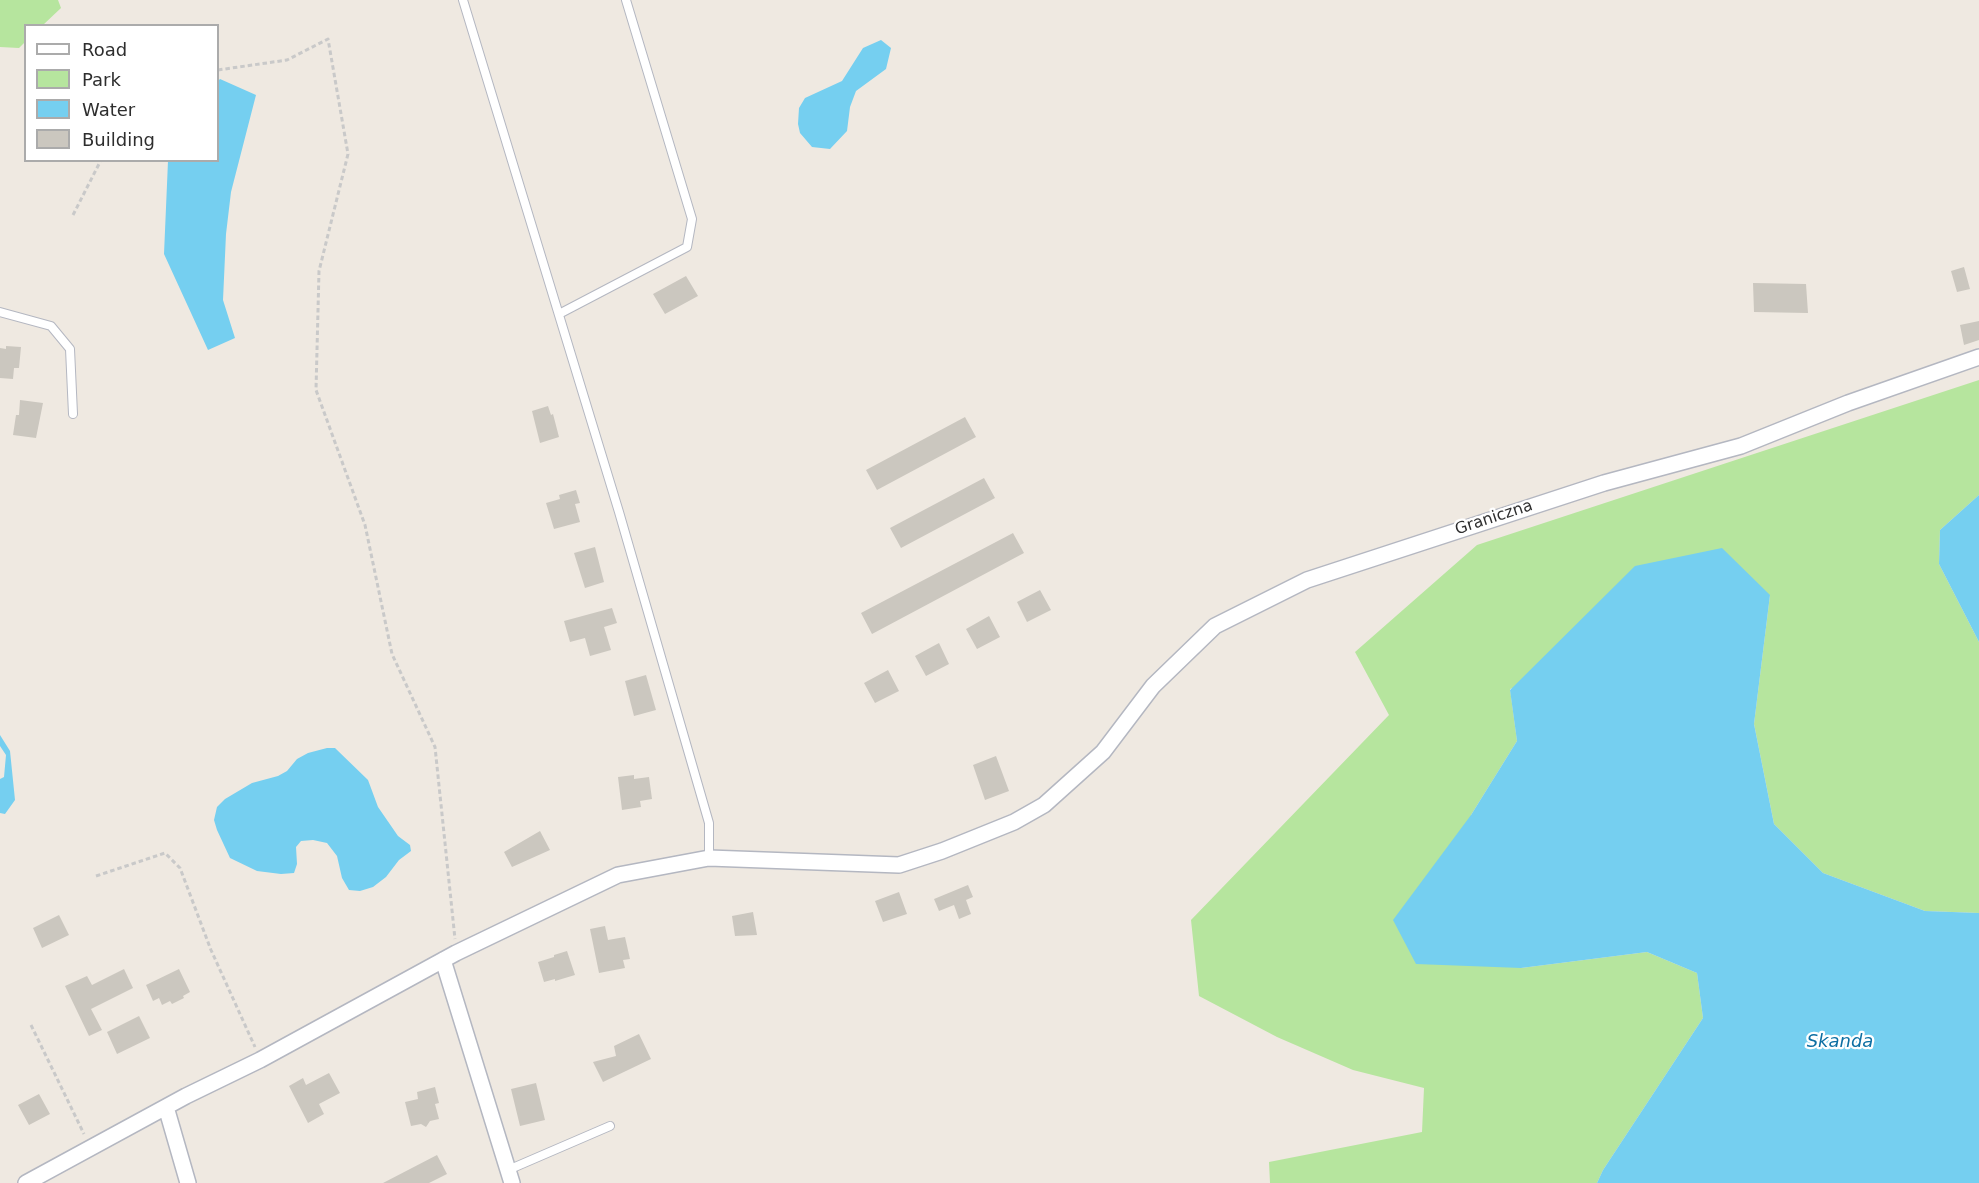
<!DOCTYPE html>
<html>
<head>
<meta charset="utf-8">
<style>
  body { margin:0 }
  #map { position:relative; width:1979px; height:1183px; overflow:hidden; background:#efe9e1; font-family:"DejaVu Sans",sans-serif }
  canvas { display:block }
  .legend { position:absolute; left:24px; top:24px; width:195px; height:138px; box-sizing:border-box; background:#fff; border:2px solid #ababab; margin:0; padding:8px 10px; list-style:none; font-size:18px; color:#2e2e2e }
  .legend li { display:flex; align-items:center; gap:12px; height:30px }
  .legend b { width:30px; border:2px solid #ababab }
</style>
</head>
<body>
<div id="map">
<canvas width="1979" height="1183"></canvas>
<ul class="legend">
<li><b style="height:8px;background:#fff"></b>Road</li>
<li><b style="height:16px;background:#b6e59e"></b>Park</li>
<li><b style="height:16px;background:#75cff0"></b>Water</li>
<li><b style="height:16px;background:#cbc7bf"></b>Building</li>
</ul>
</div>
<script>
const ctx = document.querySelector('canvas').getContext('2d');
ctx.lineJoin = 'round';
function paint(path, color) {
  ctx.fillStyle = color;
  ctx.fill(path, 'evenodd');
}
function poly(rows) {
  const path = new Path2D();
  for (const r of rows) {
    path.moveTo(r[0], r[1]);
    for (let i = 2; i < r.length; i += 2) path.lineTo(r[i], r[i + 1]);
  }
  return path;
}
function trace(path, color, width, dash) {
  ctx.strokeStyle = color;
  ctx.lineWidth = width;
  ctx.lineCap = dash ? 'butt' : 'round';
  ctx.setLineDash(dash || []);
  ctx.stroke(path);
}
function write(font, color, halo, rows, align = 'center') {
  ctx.font = font + ' "DejaVu Sans",sans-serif';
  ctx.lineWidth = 4.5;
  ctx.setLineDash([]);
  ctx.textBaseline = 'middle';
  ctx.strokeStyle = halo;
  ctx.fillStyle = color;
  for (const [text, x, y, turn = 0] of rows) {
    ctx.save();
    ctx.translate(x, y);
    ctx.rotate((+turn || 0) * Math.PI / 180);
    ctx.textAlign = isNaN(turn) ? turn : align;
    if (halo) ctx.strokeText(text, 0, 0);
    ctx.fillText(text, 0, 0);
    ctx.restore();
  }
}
paint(poly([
  [0,0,58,0,61,8,43,25,26,26,25,42,19,48,0,47],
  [1979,380,1979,495,1940,530,1939,564,1979,642,1979,913,1925,911,1823,873,1774,824,1754,724,1770,595,1510,689,1517,741,1471,815,1521,968,1647,952,1697,973,1703,1018,1603,1170,1597,1183,1270,1183,1269,1162,1422,1132,1424,1088,1353,1070,1277,1037,1199,996,1191,920,1389,715,1355,652,1477,545]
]), '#b6e59e');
paint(poly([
  [881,40,891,48,886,69,856,91,850,107,847,131,830,149,812,147,800,133,798,124,799,108,805,98,842,81,863,48],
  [220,79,256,95,231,192,226,234,223,300,235,338,208,350,164,254,168,161,218,160,218,81],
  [1979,495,1979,642,1939,564,1940,530],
  [1722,548,1770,595,1754,724,1774,824,1823,873,1925,911,1979,913,1979,1183,1597,1183,1603,1170,1703,1018,1697,973,1647,952,1521,968,1416,964,1393,920,1471,815,1517,741,1510,690,1635,566],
  [0,735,10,751,15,800,5,814,0,813,0,779,4,777,6,755,0,746],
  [327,748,335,748,368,780,378,807,398,836,410,845,411,851,399,860,386,877,373,887,360,891,349,890,342,878,337,856,327,843,313,840,301,841,296,847,297,864,294,873,281,874,257,871,230,858,217,830,214,820,217,807,225,799,252,783,278,776,287,771,297,759,308,753]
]), '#75cff0');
paint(poly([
  [1964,267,1970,289,1957,292,1951,271],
  [686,276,698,296,665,314,653,294],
  [1753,283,1806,284,1808,313,1754,312],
  [1979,321,1979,340,1964,345,1960,325],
  [6,346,21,347,19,368,14,368,13,379,0,378,0,348,6,349],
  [20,400,43,403,36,438,13,435,16,415,19,415],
  [548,406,551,415,553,414,559,437,540,443,532,411],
  [965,417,976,437,877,490,866,470],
  [984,478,995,498,901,548,890,528],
  [576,490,580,503,575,504,580,522,554,529,546,503,560,499,559,495],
  [1013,533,1024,553,872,634,861,613],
  [595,547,604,582,585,588,574,553],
  [1040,590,1051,610,1027,622,1017,602],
  [612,608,617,623,604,627,611,650,590,656,585,638,570,642,564,621],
  [989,616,1000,637,977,649,966,629],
  [939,643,949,664,926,676,915,656],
  [888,670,899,691,875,703,864,683],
  [646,675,656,710,634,716,625,681],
  [996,756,1009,791,985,800,973,765],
  [634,775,634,779,649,777,652,799,640,801,641,807,622,810,618,777],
  [540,831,550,850,512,867,504,852],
  [968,885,973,897,966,900,971,914,959,919,954,905,939,911,934,899],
  [899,892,907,914,883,922,875,901],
  [753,912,757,935,735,936,732,916],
  [59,915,69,935,42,948,33,928],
  [605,926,608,940,625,937,630,959,623,960,625,968,599,973,590,929],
  [567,951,575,975,555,981,555,979,544,982,538,962,554,957,554,955],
  [124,969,133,988,91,1009,102,1030,89,1036,65,986,87,976,92,985],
  [179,969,190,992,183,996,184,998,172,1004,170,1001,162,1005,159,998,153,1001,146,985],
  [139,1016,150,1038,117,1054,107,1032],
  [639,1034,651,1059,603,1082,593,1062,616,1056,614,1046],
  [329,1073,340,1093,319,1104,324,1114,308,1123,289,1086,303,1078,306,1085],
  [536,1083,545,1120,520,1126,511,1089],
  [435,1087,439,1103,435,1104,439,1119,430,1121,426,1127,421,1124,411,1126,405,1102,418,1099,417,1092],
  [39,1094,50,1114,29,1125,18,1105],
  [437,1155,447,1174,429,1183,383,1183]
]), '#cbc7bf');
const lane = poly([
  [463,0,619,512,709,823,709,858],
  [0,312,51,326,70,349,73,414],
  [559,314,687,247,692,219,626,0],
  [508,1170,610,1126]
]);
const street = poly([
  [443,960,512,1183],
  [166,1107,188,1183],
  [26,1183,186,1096,260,1060,456,953,618,875,709,858,899,865,942,851,1014,822,1044,805,1103,752,1153,686,1215,626,1307,580,1604,483,1741,446,1848,403,1979,357]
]);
trace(lane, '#b4b7c1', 10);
trace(street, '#b4b7c1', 18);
trace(poly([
  [218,70,287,60,328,39,348,154,319,271,316,390,365,525,392,654,435,747,455,939],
  [73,215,101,160],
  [96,876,165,853,180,868,211,950,255,1047],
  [31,1025,84,1134]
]), '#c9c9c9', 3, [4.5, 3]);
trace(lane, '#fff', 8);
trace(street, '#fff', 15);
write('16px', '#2e2e2e', '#fff', [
  ["Graniczna",1494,518,-18]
]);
write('italic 18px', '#0d6fa3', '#fff', [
  ["Skanda",1840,1042]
]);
</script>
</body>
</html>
